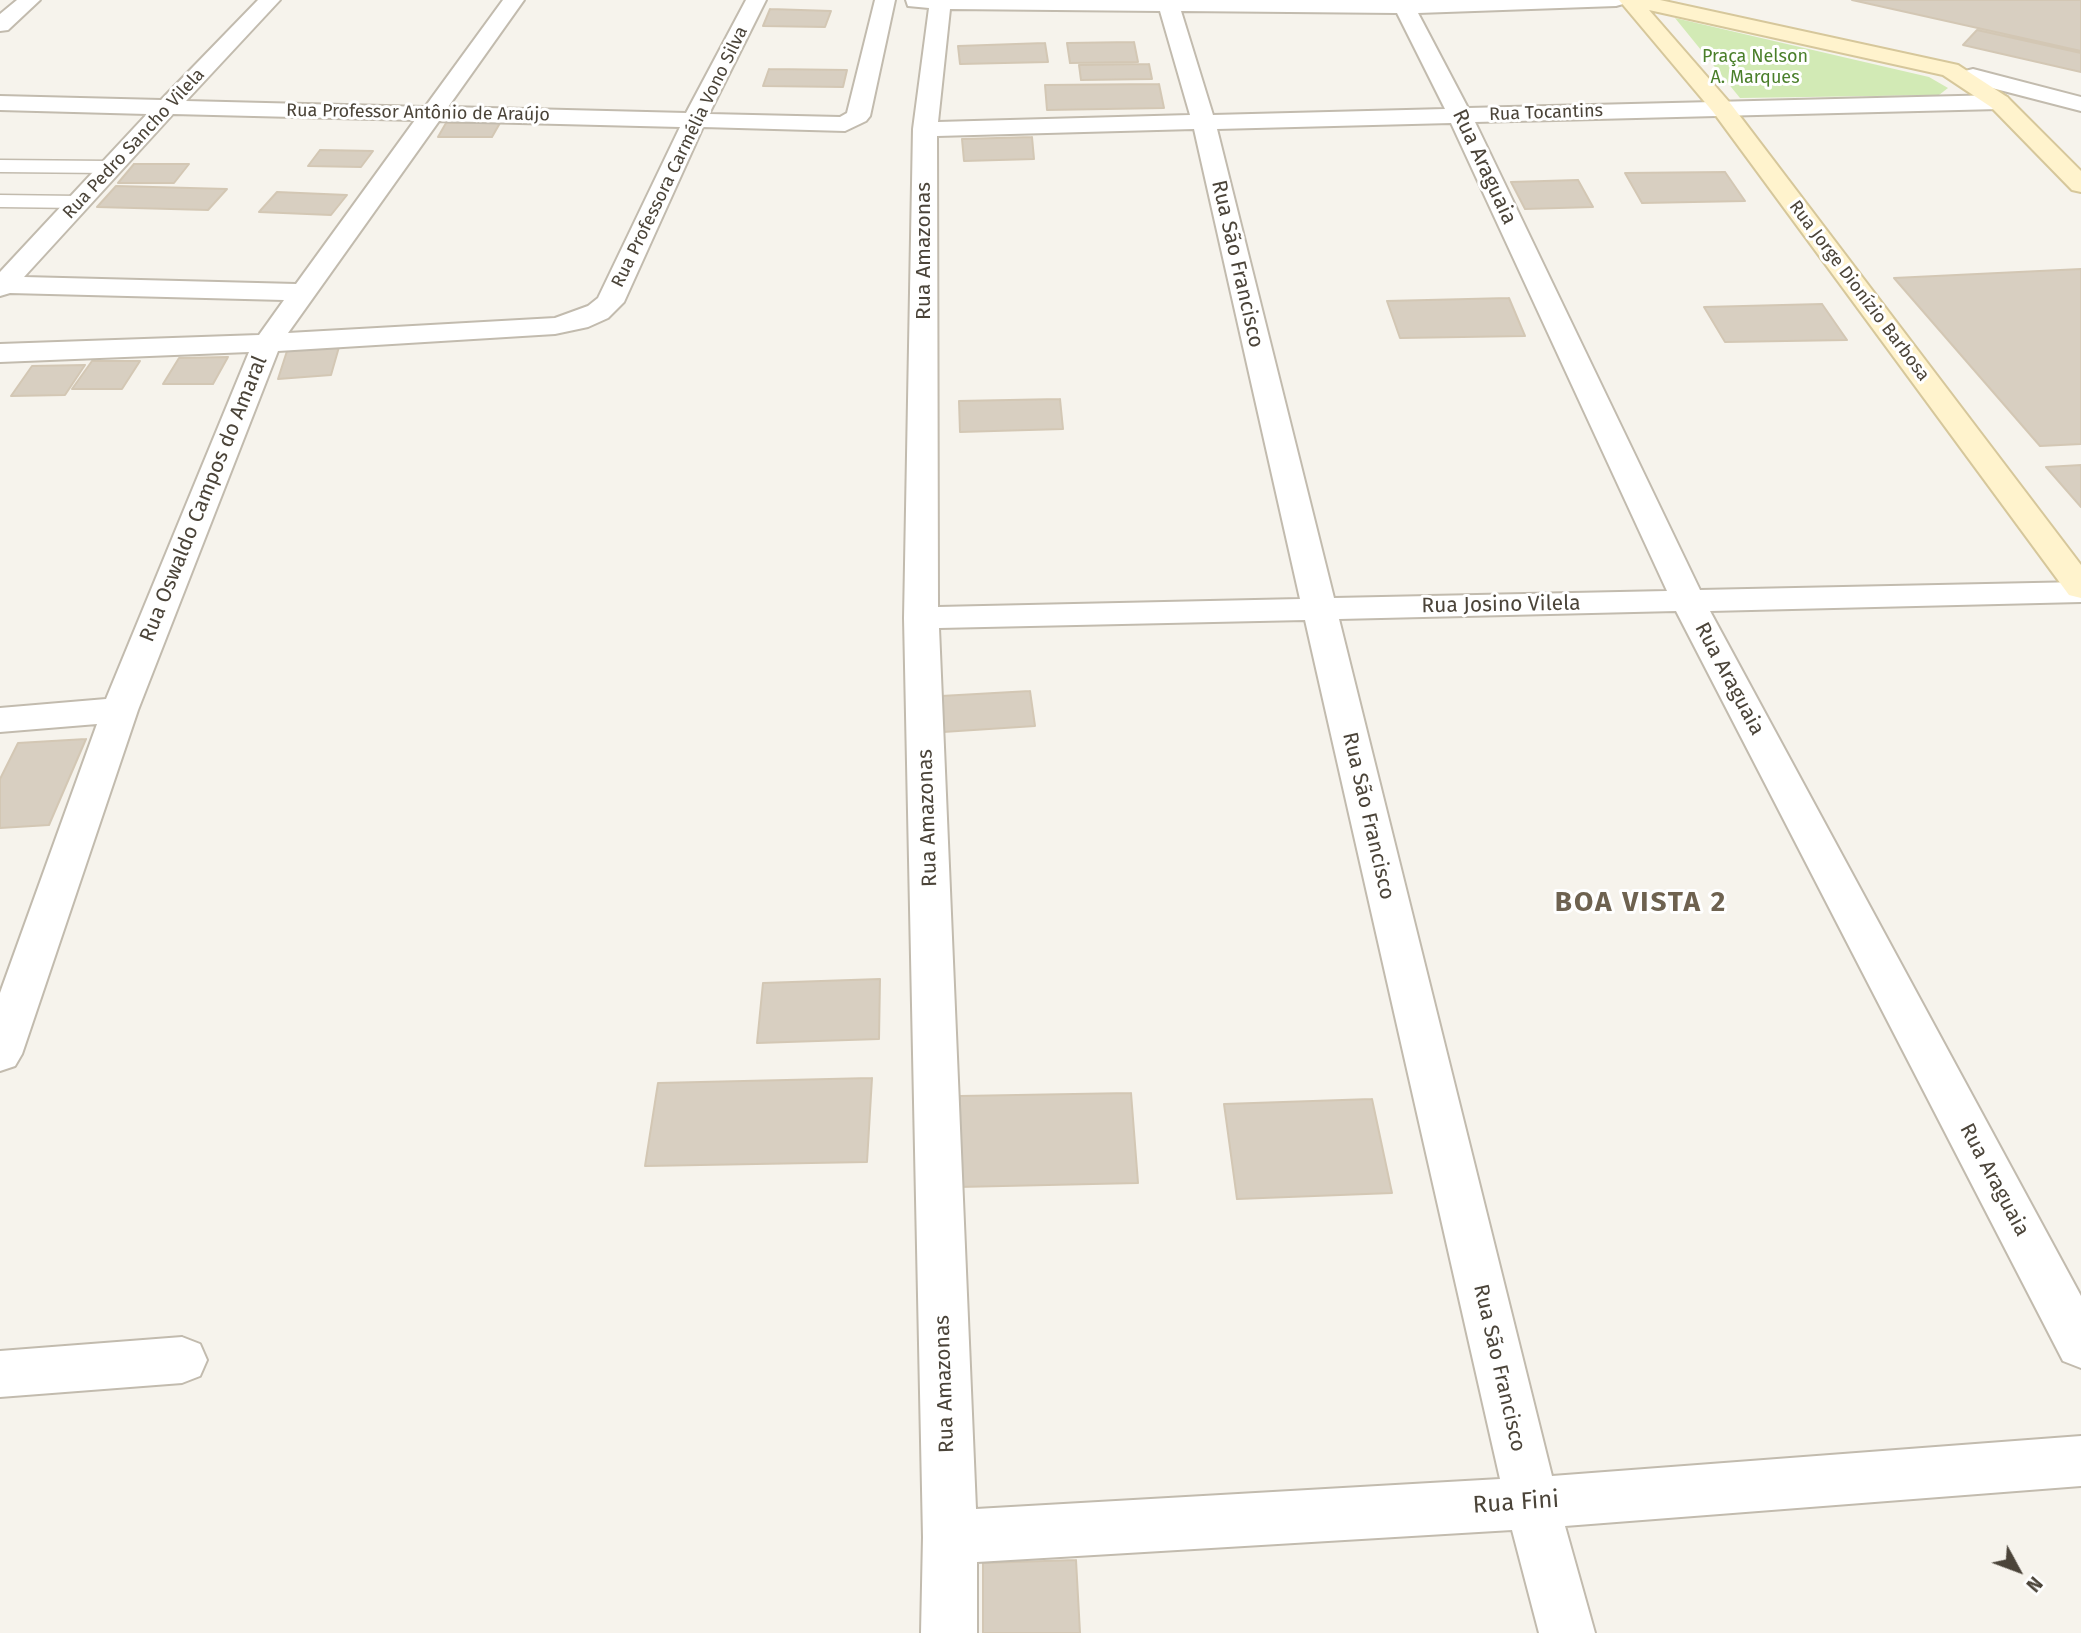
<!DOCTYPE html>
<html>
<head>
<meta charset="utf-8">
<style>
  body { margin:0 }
  #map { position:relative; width:2081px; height:1633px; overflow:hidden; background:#f6f3ec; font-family:"Fira Sans",sans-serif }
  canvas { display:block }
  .north { position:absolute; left:1983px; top:1535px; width:70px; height:70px; -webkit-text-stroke:5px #fff; paint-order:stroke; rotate:131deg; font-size:19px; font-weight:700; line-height:28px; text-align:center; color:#4b4439 }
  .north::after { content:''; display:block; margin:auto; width:24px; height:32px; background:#4b4439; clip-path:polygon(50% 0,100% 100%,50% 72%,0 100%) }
</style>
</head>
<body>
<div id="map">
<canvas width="2081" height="1633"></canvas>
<div class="north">N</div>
</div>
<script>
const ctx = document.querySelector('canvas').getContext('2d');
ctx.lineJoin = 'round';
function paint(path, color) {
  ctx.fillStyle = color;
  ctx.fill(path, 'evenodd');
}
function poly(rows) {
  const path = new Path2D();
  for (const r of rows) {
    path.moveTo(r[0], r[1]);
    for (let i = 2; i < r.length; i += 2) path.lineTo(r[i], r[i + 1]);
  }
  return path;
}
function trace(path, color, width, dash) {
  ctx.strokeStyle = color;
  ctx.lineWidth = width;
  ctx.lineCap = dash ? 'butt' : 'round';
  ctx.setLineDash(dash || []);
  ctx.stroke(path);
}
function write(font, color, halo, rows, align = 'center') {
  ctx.font = font + ' "Fira Sans",sans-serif';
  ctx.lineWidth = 6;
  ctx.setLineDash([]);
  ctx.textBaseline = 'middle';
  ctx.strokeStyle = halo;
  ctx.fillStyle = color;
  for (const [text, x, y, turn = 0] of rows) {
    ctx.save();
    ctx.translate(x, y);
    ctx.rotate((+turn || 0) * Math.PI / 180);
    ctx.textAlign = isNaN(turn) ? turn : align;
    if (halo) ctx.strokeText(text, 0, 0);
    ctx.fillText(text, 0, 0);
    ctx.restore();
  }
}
paint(poly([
  [1675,18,1929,77,1948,88,1939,95,1740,98]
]), '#d2eab5');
const building = poly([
  [1852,0,2081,0,2081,51,1852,0],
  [770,9,831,11,825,27,763,26,770,9],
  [1977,30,2081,53,2081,72,1963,45,1977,30],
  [1134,42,1138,62,1070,63,1067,43,1134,42],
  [1045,43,1048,62,960,64,958,46,1045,43],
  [1149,64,1152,79,1081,80,1079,65,1149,64],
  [769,69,847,70,843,87,763,86,769,69],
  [1159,84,1164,108,1047,110,1045,85,1159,84],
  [446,123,500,123,492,137,438,137,446,123],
  [1032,137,1034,159,964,161,962,139,1032,137],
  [320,150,373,151,361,167,308,166,320,150],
  [134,164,189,164,174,183,118,183,134,164],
  [1725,172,1745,201,1642,203,1625,173,1725,172],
  [1578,180,1593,207,1525,209,1511,182,1578,180],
  [116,186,227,189,208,210,97,207,116,186],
  [277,192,347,195,331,215,259,212,277,192],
  [2081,269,2081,444,2040,446,1894,278,2081,269],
  [1509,298,1525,336,1400,338,1387,301,1509,298],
  [1822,304,1847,340,1725,342,1704,307,1822,304],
  [339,347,331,375,278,379,287,351,339,347],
  [228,357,213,384,163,384,179,358,228,357],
  [92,361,140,361,122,389,72,389,92,361],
  [85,365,65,395,11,396,32,366,85,365],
  [1060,399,1063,429,960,432,959,401,1060,399],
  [2081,465,2081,507,2046,467,2081,465],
  [1030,691,1035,726,943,732,941,696,1030,691],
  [86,739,49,825,0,828,0,779,18,743,86,739],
  [880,979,879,1039,757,1043,763,983,880,979],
  [872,1078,867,1162,645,1166,658,1083,872,1078],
  [1131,1093,1138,1183,958,1187,960,1096,1131,1093],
  [1372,1099,1392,1193,1237,1199,1224,1104,1372,1099],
  [1076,1560,1080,1633,983,1633,983,1563,1076,1560]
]);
paint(building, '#d8cfc1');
trace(building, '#d3c7b4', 2);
const lane = poly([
  [0,160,109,161,118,167,109,173,0,172,0,160],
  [0,195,79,196,89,202,79,208,0,207,0,195]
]);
const street = poly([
  [17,0,40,0,8,30,0,31,0,14,17,0],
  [258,0,280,0,186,101,425,107,503,0,524,0,448,107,686,113,746,0,766,0,709,114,840,117,847,113,875,0,895,0,870,116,866,121,845,131,703,127,624,302,608,318,588,327,555,334,278,351,138,710,22,1054,15,1066,0,1071,0,993,97,724,0,732,0,708,106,699,249,352,0,362,0,344,259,335,284,300,10,293,0,296,0,272,147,114,0,110,0,96,161,100,258,0],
  [173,114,415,120,296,284,24,277,173,114],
  [439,121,680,127,598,298,588,306,555,318,288,333,439,121],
  [906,0,1626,0,1623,4,1616,6,1418,13,1468,108,1999,95,2007,97,2011,102,2007,107,1999,109,1475,122,1700,590,2081,582,2081,602,1710,611,2081,1296,2081,1368,2063,1361,1676,611,1339,619,1552,1476,2081,1436,2081,1486,1565,1526,1595,1633,1539,1633,1512,1530,977,1562,977,1633,921,1633,923,1537,904,618,913,129,929,8,908,6,906,0],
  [950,9,1160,11,1190,115,938,122,950,9],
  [1181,11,1397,13,1445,109,1213,115,1181,11],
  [1451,123,1667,591,1334,598,1217,129,1451,123],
  [1194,129,1300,599,938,607,937,136,1194,129],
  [1305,620,1500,1479,976,1509,939,628,1305,620],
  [1973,69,2081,97,2081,111,1965,81,1962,76,1965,71,1973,69],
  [182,1337,200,1344,207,1360,200,1376,182,1383,0,1397,0,1351,182,1337]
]);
const secondary = poly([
  [1619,0,1660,0,1958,65,2007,97,2081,171,2081,192,2072,190,1991,107,1943,75,1649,10,1730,103,2081,565,2081,598,2069,595,1714,113,1619,0]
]);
trace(lane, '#c2bbae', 3);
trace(street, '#c2bbae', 4);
trace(secondary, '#d6c79b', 4);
paint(lane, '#fff');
paint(street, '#fff');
paint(secondary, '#fff3cd');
write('18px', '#4a7f2a', '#fff', [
  ["Praça Nelson",1755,57],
  ["A. Marques",1755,78]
]);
write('18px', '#4b4439', '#fff', [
  ["Rua Professor Antônio de Araújo",418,113,1],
  ["Rua Tocantins",1546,113,-2],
  ["Rua Pedro Sancho Vilela",134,144,-47],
  ["Rua Professora Carmélia Vono Silva",680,157,-64],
  ["Rua Jorge Dionízio Barbosa",1859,291,53]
]);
write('21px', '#4b4439', '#fff', [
  ["Rua Araguaia",1484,167,65],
  ["Rua Amazonas",924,251,-90],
  ["Rua São Francisco",1237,264,77],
  ["Rua Oswaldo Campos do Amaral",204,499,-68],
  ["Rua Josino Vilela",1501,605,-1],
  ["Rua Araguaia",1729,679,62],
  ["Rua São Francisco",1368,816,77],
  ["Rua Amazonas",928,818,-92],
  ["Rua Araguaia",1994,1180,62],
  ["Rua São Francisco",1499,1368,77],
  ["Rua Amazonas",945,1384,-92]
]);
write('24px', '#4b4439', '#fff', [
  ["Rua Fini",1516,1503,-4]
]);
ctx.letterSpacing = '2px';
write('bold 28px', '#6e6250', '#fff', [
  ["BOA VISTA 2",1641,903]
]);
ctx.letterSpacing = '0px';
</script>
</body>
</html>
